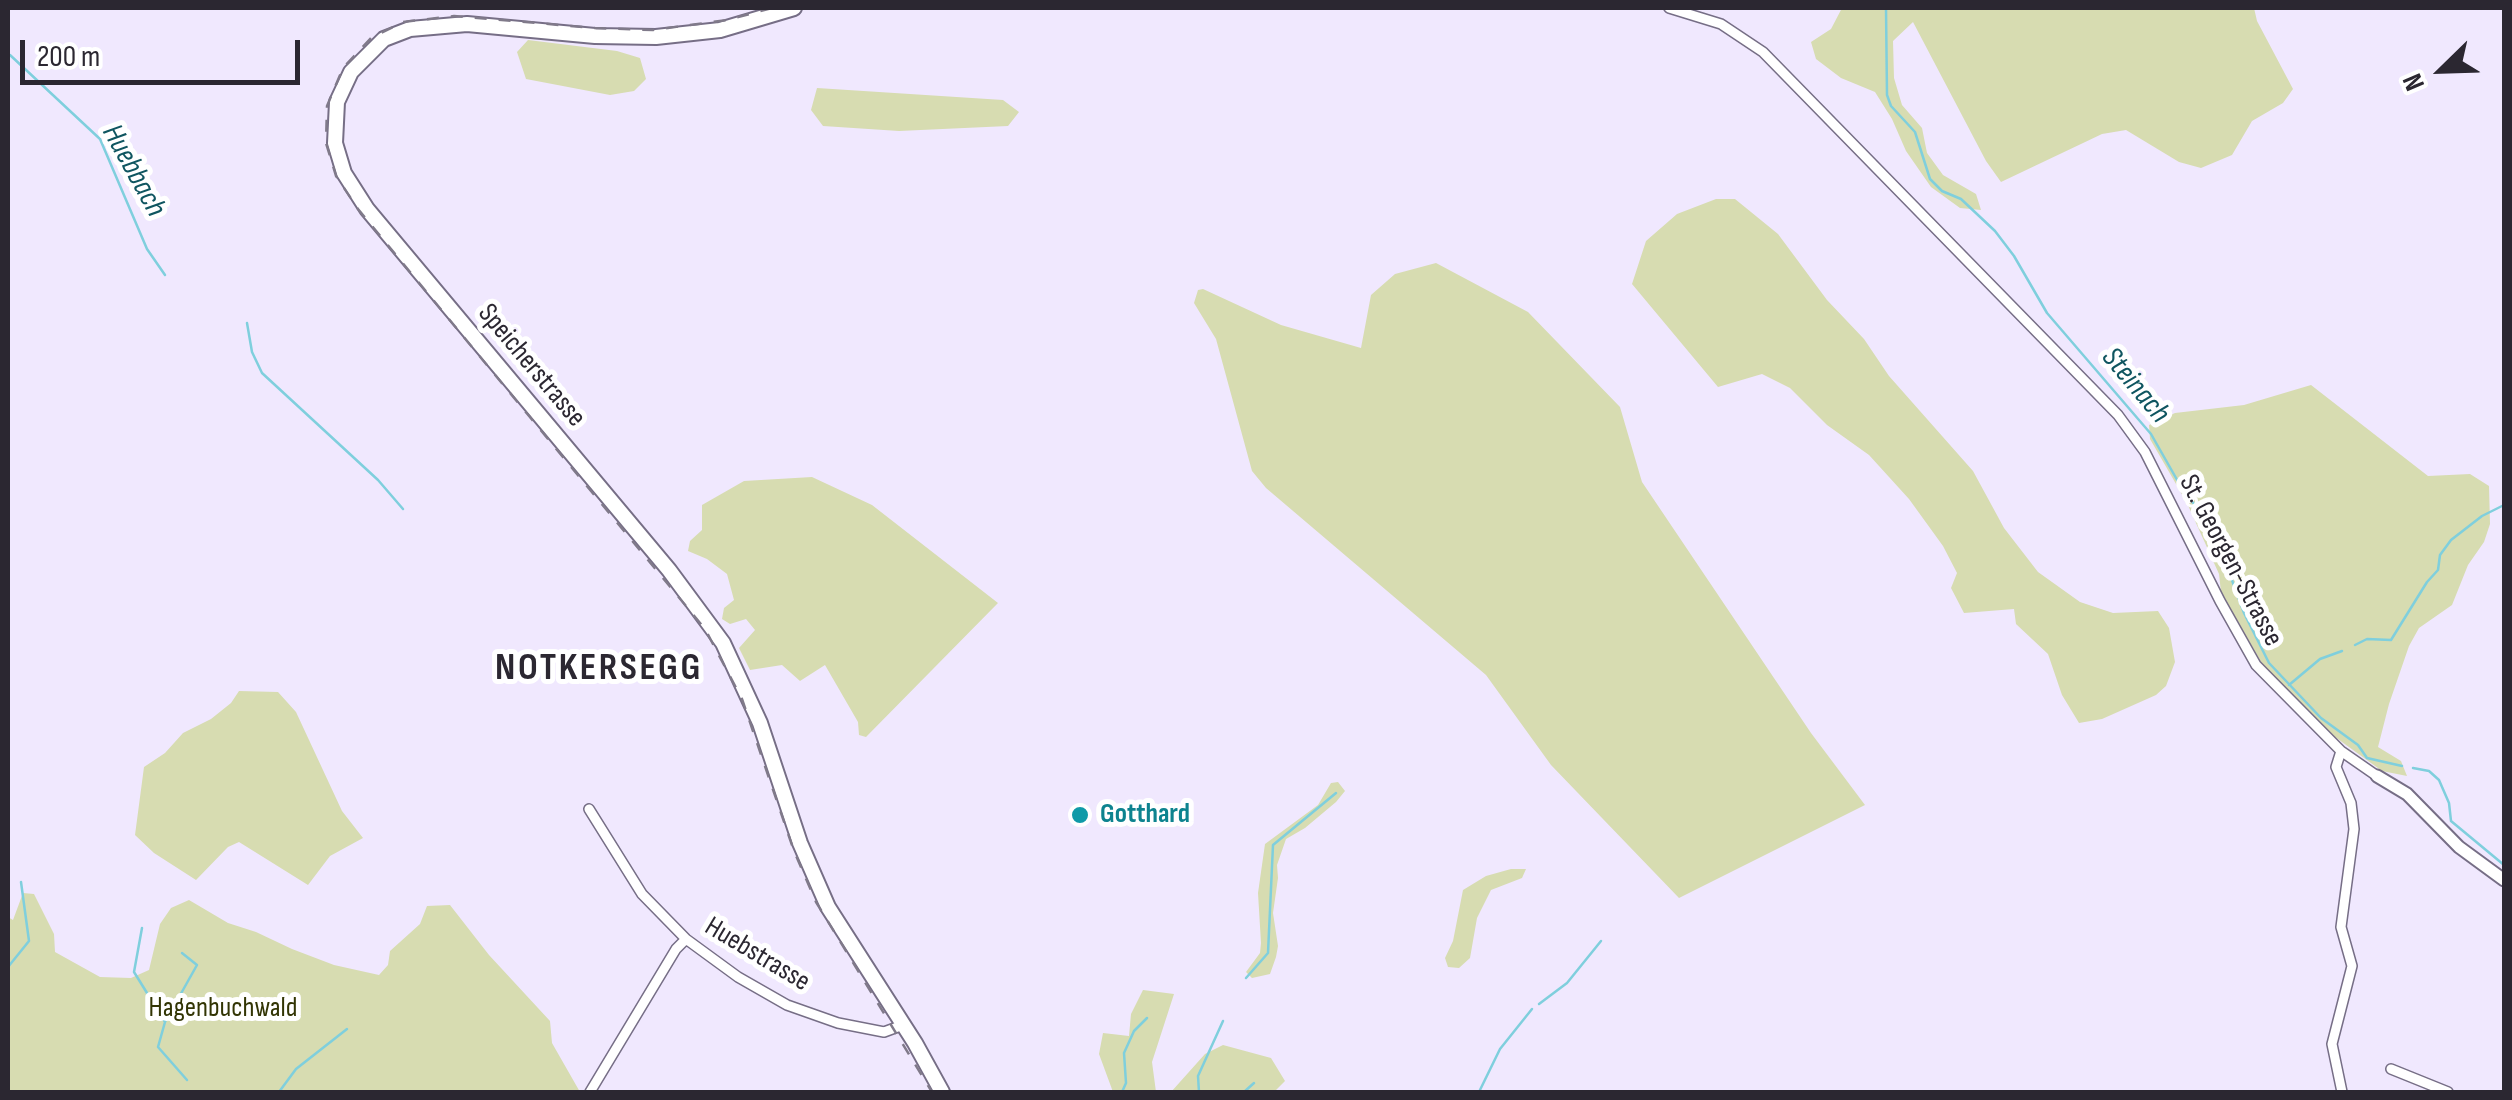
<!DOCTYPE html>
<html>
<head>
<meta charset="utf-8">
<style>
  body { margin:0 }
  #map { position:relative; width:2512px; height:1100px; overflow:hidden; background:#f0e8fe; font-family:"Sofia Sans Condensed",sans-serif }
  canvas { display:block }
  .frame { position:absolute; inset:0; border:10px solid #2b2731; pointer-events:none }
  .north { position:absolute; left:2392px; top:20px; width:100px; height:100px; -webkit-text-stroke:8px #fff; paint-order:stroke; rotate:247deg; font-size:28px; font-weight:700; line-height:40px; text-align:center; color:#2b2731 }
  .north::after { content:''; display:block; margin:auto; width:35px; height:45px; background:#2b2731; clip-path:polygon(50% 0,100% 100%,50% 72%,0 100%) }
  .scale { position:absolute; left:20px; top:40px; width:280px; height:45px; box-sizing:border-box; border:5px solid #2b2731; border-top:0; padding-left:12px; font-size:30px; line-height:35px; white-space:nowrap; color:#2b2731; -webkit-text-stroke:8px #fff; paint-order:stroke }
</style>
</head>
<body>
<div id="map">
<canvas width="2512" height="1100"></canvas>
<div class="frame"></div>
<div class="north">N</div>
<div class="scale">200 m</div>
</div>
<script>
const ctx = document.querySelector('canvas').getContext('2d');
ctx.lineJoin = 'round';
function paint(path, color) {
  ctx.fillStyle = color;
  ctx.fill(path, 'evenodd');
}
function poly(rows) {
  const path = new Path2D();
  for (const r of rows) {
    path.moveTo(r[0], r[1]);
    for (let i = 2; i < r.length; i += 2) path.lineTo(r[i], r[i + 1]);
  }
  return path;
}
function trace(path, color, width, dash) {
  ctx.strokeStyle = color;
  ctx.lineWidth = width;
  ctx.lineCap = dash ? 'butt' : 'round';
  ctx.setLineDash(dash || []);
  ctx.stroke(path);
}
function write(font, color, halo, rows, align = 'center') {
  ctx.font = font + ' "Sofia Sans Condensed",sans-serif';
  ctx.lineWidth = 10;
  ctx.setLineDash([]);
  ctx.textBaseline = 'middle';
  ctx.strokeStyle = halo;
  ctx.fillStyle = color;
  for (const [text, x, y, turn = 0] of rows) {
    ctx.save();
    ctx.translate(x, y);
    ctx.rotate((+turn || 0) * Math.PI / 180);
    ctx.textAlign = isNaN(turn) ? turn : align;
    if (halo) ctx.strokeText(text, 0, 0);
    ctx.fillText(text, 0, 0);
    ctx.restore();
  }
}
paint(poly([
  [1842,8,2254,8,2257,21,2293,89,2283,103,2252,121,2232,155,2201,168,2179,162,2126,130,2102,134,2001,182,1986,161,1913,22,1893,41,1894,78,1902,105,1922,128,1927,153,1943,175,1976,194,1981,210,1960,208,1931,187,1906,151,1892,119,1875,92,1841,78,1816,59,1811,42,1831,29],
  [528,40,617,51,640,58,646,79,634,91,610,95,526,79,517,52],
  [817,88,1003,100,1019,112,1008,126,899,131,823,126,811,110],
  [1716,199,1735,199,1778,234,1827,300,1864,339,1889,376,1973,471,2004,528,2038,572,2080,602,2113,613,2158,611,2169,628,2175,662,2166,686,2156,695,2102,719,2079,723,2062,695,2048,654,2016,624,2014,609,1964,613,1951,588,1957,573,1943,546,1909,499,1869,455,1827,425,1790,388,1762,374,1718,387,1632,284,1646,241,1677,214],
  [1436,263,1528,312,1620,407,1642,482,1811,733,1865,805,1679,898,1551,765,1486,675,1266,488,1252,471,1216,339,1194,303,1198,290,1203,289,1281,325,1361,348,1371,295,1395,274],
  [2311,385,2428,476,2470,474,2489,486,2490,524,2484,542,2468,565,2452,605,2419,628,2409,646,2389,704,2378,747,2401,761,2407,776,2382,771,2331,734,2264,667,2221,592,2219,574,2187,503,2150,439,2149,425,2175,413,2244,405],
  [812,477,872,505,998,603,866,737,859,735,858,722,825,665,800,681,782,665,750,670,739,648,755,630,746,619,730,624,722,619,724,608,734,600,727,574,707,559,688,551,690,541,702,530,702,505,744,481],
  [239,691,278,692,296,712,342,811,363,838,330,856,308,885,239,842,228,847,196,880,154,853,135,835,144,767,165,753,183,733,211,719,231,703],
  [1338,782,1345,791,1336,802,1305,828,1286,839,1277,865,1278,878,1273,913,1278,946,1276,957,1270,974,1252,978,1246,972,1260,953,1261,943,1258,893,1265,844,1318,805,1331,783],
  [1511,869,1526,869,1522,878,1491,890,1477,918,1470,958,1459,968,1448,967,1445,958,1453,941,1463,890,1486,876],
  [23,893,34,894,54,934,55,952,100,977,131,978,149,970,160,924,171,908,189,900,228,923,256,932,292,949,334,965,379,975,388,965,390,951,420,924,427,906,450,905,489,955,550,1021,552,1043,580,1092,8,1092,8,917,13,920],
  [1143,990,1174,994,1152,1062,1156,1092,1113,1092,1099,1054,1103,1033,1129,1036,1131,1014],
  [1223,1045,1271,1058,1285,1081,1274,1092,1171,1092,1205,1054]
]), '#d7dcb1');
trace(poly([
  [1886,8,1887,95,1891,106,1915,132,1930,179,1942,191,1961,199,1995,231,2014,256,2047,313,2151,434,2180,485,2214,531,2244,613,2269,663,2321,718,2358,745,2367,758,2402,766],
  [10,55,100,139,147,249,165,275],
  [247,323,252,352,262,373,378,480,403,509],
  [2355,645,2367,639,2391,640,2427,582,2438,570,2440,555,2451,540,2482,516,2504,505],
  [2289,685,2320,659,2342,651],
  [2413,768,2429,771,2439,780,2449,803,2451,821,2504,865],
  [142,928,134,972,165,1022],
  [182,953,197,965,165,1022,158,1047,187,1080],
  [8,967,29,941,21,882],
  [1246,978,1268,953,1273,845,1336,793],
  [1539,1004,1567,983,1601,941],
  [279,1092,296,1069,347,1029],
  [1122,1092,1126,1083,1124,1053,1134,1031,1147,1018],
  [1199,1092,1198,1076,1223,1021],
  [1244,1092,1254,1083],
  [1479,1092,1500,1049,1532,1009]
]), '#7fcfdd', 2.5);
const minor = poly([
  [1669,8,1721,24,1763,52,2118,415,2145,452,2220,601,2256,665,2341,751,2377,776],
  [2341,751,2336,767,2351,803,2354,829,2341,927,2352,966,2332,1044,2342,1092],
  [589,809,642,894,686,939,738,977,787,1005,838,1023,884,1032,903,1025],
  [2391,1069,2448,1092],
  [590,1092,676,949,686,939]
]);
const tertiary = poly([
  [2377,776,2407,794,2459,847,2504,880]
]);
const secondary = poly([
  [794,8,720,30,656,37,595,36,467,24,410,29,384,39,351,72,337,102,335,143,344,173,367,209,669,570,723,643,760,723,800,843,828,907,915,1043,942,1092]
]);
trace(minor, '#766e86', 12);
trace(tertiary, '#766e86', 15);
trace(secondary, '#766e86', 18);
trace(minor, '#fff', 9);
trace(tertiary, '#fff', 11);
trace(secondary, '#fff', 14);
trace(poly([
  [772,8,727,20,653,30,595,28,454,16,403,22,371,38,343,68,327,106,326,143,336,176,358,209,705,629,742,699,794,851,816,902,932,1092]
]), '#807a8a', 2.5, [12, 12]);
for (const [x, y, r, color] of [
  [1080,815,10,"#0f9aa8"]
]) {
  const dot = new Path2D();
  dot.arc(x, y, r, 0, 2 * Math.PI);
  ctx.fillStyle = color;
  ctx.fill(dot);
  trace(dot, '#fff', 4);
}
write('28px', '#2b2731', '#fff', [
  ["Speicherstrasse",531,366,50],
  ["St. Georgen-Strasse",2230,561,62],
  ["Huebstrasse",757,955,31]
]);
write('bold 28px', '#0d838f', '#fff', [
  ["Gotthard",1100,815]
], 'left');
write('28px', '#323504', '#fff', [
  ["Hagenbuchwald",223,1009]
]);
write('italic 30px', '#0f5560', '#fff', [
  ["Huebbach",133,171,61],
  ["Steinach",2135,386,50]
]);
ctx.letterSpacing = '2.5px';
write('bold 38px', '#2b2731', '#fff', [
  ["NOTKERSEGG",599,669]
]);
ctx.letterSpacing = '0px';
</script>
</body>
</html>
